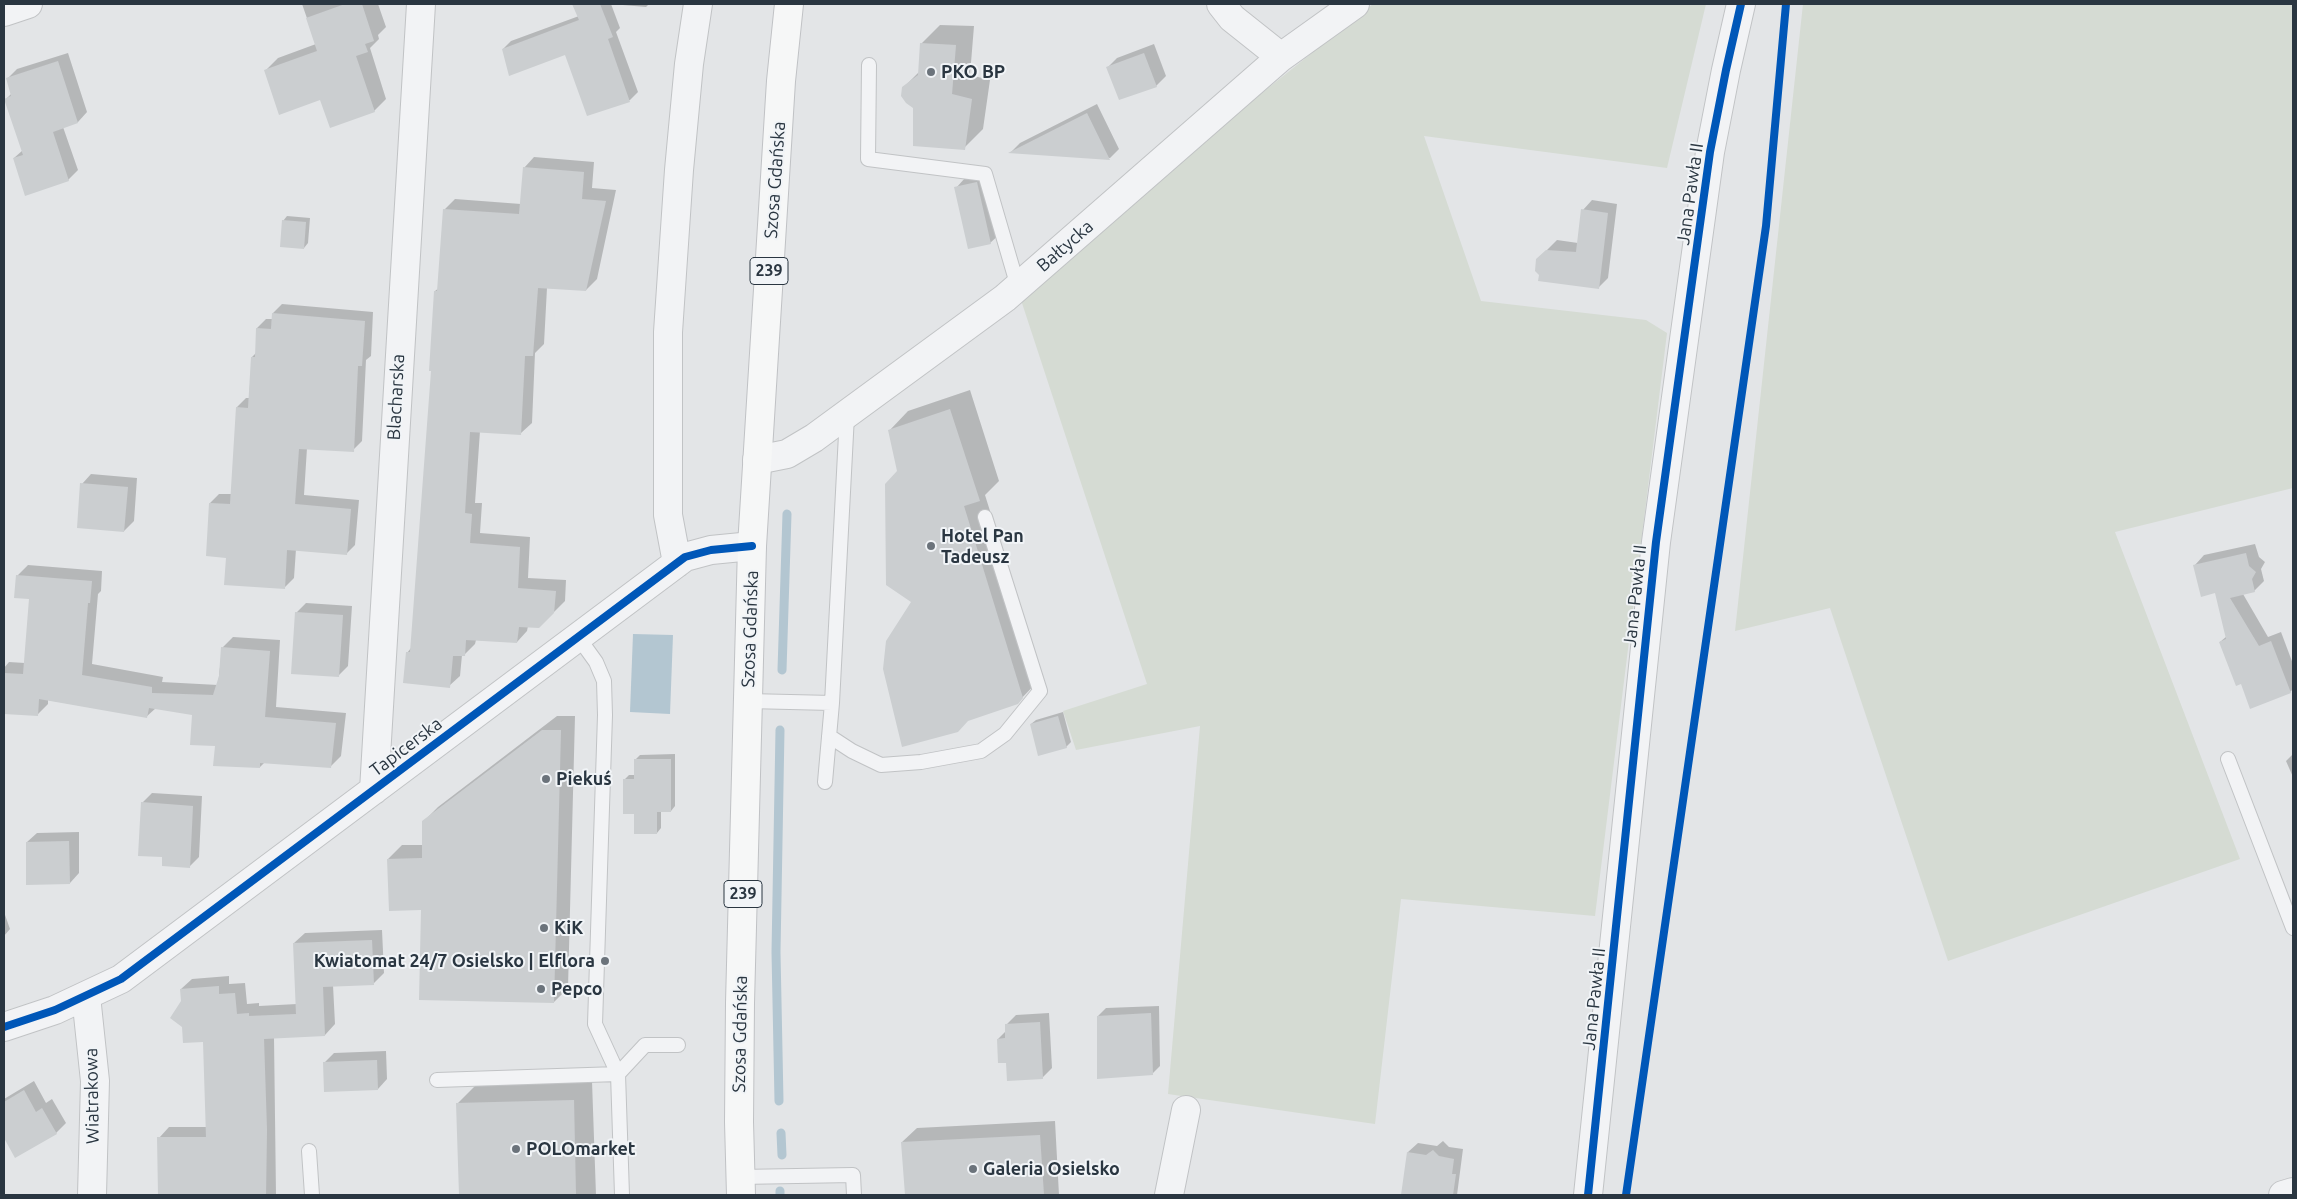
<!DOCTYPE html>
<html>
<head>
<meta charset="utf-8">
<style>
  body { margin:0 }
  #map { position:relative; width:2297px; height:1199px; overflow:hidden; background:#e3e5e7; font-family:Ubuntu,sans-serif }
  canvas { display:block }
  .frame { position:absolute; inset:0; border:5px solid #2a3641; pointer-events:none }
</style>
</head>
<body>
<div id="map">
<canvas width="2297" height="1199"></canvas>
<div class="frame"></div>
</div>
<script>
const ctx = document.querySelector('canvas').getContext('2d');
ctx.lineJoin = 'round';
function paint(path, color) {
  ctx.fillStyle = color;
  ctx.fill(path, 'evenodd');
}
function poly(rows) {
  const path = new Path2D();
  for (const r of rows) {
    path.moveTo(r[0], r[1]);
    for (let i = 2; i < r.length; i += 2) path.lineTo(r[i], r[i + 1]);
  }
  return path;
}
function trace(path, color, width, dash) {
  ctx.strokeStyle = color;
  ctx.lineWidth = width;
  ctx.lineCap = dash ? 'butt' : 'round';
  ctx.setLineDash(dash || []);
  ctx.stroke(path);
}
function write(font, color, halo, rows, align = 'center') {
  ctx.font = font + ' Ubuntu,sans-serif';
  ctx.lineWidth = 4;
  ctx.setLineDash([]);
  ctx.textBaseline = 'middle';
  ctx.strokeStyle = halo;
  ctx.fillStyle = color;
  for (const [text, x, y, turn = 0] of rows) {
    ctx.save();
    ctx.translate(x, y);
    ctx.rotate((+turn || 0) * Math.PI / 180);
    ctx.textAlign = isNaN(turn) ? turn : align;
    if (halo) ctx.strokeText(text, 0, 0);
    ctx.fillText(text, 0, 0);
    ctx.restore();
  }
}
paint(poly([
  [1373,4,1706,4,1667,168,1424,136,1481,301,1646,320,1667,333,1595,916,1401,899,1375,1124,1168,1094,1200,726,1076,750,1063,711,1147,684,1020,297,1242,109],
  [1803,4,2293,4,2293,488,2115,532,2240,859,1948,961,1830,608,1735,631]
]), '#d5dbd3');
paint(poly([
  [633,634,673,635,670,714,630,712]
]), '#b3c6d1');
paint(poly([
  [302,4,378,4,386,27,378,35,379,39,370,48,386,99,374,111,320,98,265,71,278,58,316,44],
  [575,4,649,4,646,7,611,4,620,28,616,32,638,92,630,100,588,115,566,53,503,49,511,41,579,16],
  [940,25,974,26,970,75,990,80,983,129,964,148,915,108,904,87,920,71,921,44],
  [1154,44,1166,76,1156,86,1107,68,1117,58],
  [68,53,87,112,78,122,63,127,78,170,68,180,14,158,23,150,6,99,12,93,7,79,17,69],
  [1097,104,1119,149,1110,158,1011,152,1020,143],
  [534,157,594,162,592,188,616,190,597,279,586,290,547,288,544,344,535,353,532,423,521,433,480,431,475,503,482,503,480,533,530,537,528,578,566,580,565,601,539,627,528,626,527,631,517,642,476,640,475,644,464,655,462,655,460,676,449,686,407,653,411,648,432,370,435,291,439,288,444,210,455,199,521,204,524,168],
  [987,173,1000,234,990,243,956,188,965,178],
  [1592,200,1617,204,1608,278,1598,288,1537,260,1557,240,1578,243,1583,210],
  [287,216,310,218,308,243,304,248,283,221],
  [282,304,373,312,371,356,366,360,362,441,353,450,307,448,304,495,359,500,355,545,346,554,296,549,294,578,285,587,227,556,210,503,219,494,232,494,237,407,246,398,249,398,252,357,256,353,257,328,266,319,273,319,273,313],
  [970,390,999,481,985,495,1042,677,1017,703,913,602,899,472,889,431,908,411],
  [91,474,137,478,134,521,124,531,82,484],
  [2255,544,2259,557,2265,562,2261,569,2264,581,2254,591,2243,594,2268,637,2281,632,2293,664,2293,689,2290,692,2241,683,2220,642,2227,636,2216,592,2195,565,2204,555],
  [28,565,102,571,101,591,98,594,92,664,163,677,162,682,218,685,222,648,233,637,280,640,276,707,346,713,341,756,330,767,265,762,260,767,193,714,156,708,146,717,48,700,48,704,37,715,4,713,4,668,9,662,25,663,30,598,17,576],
  [306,603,352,606,348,666,338,676,296,613],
  [1063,712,1071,742,1066,747,1031,724,1036,720],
  [557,716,575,716,568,988,554,1002,422,909,388,859,402,845,423,845,424,821,438,807],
  [675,754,675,806,671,811,661,811,661,828,657,833,635,813,624,780,629,775,636,775,636,759,640,755],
  [2293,754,2293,777,2286,761],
  [152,793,202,796,199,857,190,866,164,856,142,803],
  [79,832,79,873,70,883,27,842,37,833],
  [4,912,10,929,4,936],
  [382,930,384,973,373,984,333,985,335,1024,325,1035,274,1037,276,1195,159,1195,159,1138,169,1127,207,1127,204,1041,182,1002,181,989,192,979,229,976,229,984,245,983,247,1004,259,1003,259,1006,297,1004,294,943,305,933],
  [1159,1006,1160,1066,1152,1074,1098,1016,1106,1008],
  [1049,1013,1052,1068,1042,1078,1008,1062,998,1039,1006,1031,1006,1025,1016,1015],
  [386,1051,387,1079,378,1089,324,1063,334,1053],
  [34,1081,46,1103,52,1099,66,1123,56,1133,15,1156,4,1135,4,1099],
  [592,1081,596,1195,460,1195,457,1104,476,1085],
  [1055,1121,1059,1195,906,1195,902,1142,917,1128],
  [1443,1141,1449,1147,1463,1149,1457,1195,1402,1195,1408,1152,1418,1143,1437,1146]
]), '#0003');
trace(poly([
  [782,670,787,514],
  [779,1101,776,952,780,730],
  [781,1133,782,1155],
  [780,1191,780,1195]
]), '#b3c6d1', 9);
paint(poly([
  [345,4,362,4,374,41,365,44,368,52,356,56,375,112,330,128,320,100,279,115,264,70,317,51,306,18],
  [572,4,600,4,613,37,608,39,630,102,587,116,565,55,509,76,502,49,579,20],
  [920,43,956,45,952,94,972,99,965,150,913,146,913,108,906,103,901,96,902,87,918,75],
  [1144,53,1157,87,1119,100,1106,67],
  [58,61,78,123,53,132,69,181,25,196,13,158,23,155,4,99,11,96,6,78],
  [1087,113,1110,160,1008,153],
  [523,167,584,172,582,199,606,201,586,291,538,288,533,356,525,356,521,435,470,432,465,513,472,514,470,543,520,547,518,588,556,591,554,613,539,628,519,627,517,643,466,640,465,656,453,656,450,688,403,683,406,652,410,652,431,371,429,371,434,291,437,291,443,209,519,214],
  [977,182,991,244,968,249,954,187],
  [1581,209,1608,213,1599,289,1538,281,1539,275,1535,271,1536,259,1546,250,1576,252],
  [282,220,306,222,304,249,280,247],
  [272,313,365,321,362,366,358,366,354,452,299,449,295,504,351,509,347,555,287,550,285,589,224,585,226,558,206,556,209,503,230,504,236,407,248,408,251,357,255,357,256,328,271,329],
  [950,409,980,501,964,506,1023,698,1018,704,968,721,958,732,902,747,883,669,886,641,911,602,886,585,885,484,897,471,888,430],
  [80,483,128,487,124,532,77,528],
  [2246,553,2249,566,2256,572,2252,579,2255,592,2230,598,2259,646,2271,641,2291,693,2250,709,2241,684,2236,686,2219,642,2226,639,2215,593,2201,597,2193,565],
  [16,575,92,581,90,603,88,603,82,675,152,687,152,693,213,695,219,676,221,647,270,651,265,717,336,723,331,768,260,763,260,768,213,766,215,746,190,745,192,715,149,708,147,718,39,699,38,716,4,714,4,673,23,674,29,599,14,598],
  [295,612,343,615,339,677,291,674],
  [1058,716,1067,748,1038,756,1030,724],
  [542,730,561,730,554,1003,419,1000,421,910,389,911,387,859,422,858,422,821],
  [634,759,671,759,671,812,657,812,657,834,634,834,634,814,623,814,623,779,634,779],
  [141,802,193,806,190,868,162,866,162,857,138,856],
  [69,841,70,884,26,885,26,842],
  [372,940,374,985,323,987,325,1036,264,1039,267,1130,266,1195,158,1195,157,1137,206,1137,203,1042,183,1043,182,1027,170,1018,181,1001,180,989,219,986,219,994,235,993,237,1014,249,1013,249,1016,296,1014,293,943],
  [1151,1013,1153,1075,1097,1079,1097,1016],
  [1040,1022,1043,1079,1007,1081,1006,1063,998,1063,997,1039,1005,1038,1005,1024],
  [377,1060,378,1090,324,1092,323,1062],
  [24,1090,36,1112,42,1108,57,1134,15,1158,4,1138,4,1102],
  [574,1100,576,1195,459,1195,456,1103],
  [1040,1135,1044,1195,905,1195,901,1142],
  [1433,1150,1439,1156,1454,1159,1452,1174,1456,1174,1453,1195,1401,1195,1407,1152,1426,1155]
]), '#cbced0');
const lane = poly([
  [869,65,868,159,985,174,1018,287],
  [578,637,596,662,604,681,605,715,595,1024,618,1074,622,1195],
  [748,701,832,703,847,415],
  [829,736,852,751,881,765,921,762,981,751,1005,734,1040,691,985,517],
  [2228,759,2293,928],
  [825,782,832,703],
  [437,1080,618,1074,645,1045,678,1045],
  [309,1151,312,1195],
  [740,1177,853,1175,854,1195]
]);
const street = poly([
  [1221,4,1232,18,1281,57],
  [4,12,28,4],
  [757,460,787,454,814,438,1005,298,1281,57,1355,4],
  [677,563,668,515,668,332,679,170,689,64,698,4],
  [374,790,421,4],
  [86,996,95,1081,92,1195],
  [4,1027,55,1010,121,979,685,557,711,550,752,546],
  [1169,1195,1186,1110],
  [1588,1195,1656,542,1710,152,1726,70,1741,4],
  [2283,1195,2293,1192]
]);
const primary = poly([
  [741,1195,739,1122,740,1003,752,546,781,81,789,4]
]);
trace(lane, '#c1c3c5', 16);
trace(street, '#c1c3c5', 30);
trace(primary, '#c0c2c5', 30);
trace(lane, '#f2f3f5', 14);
trace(street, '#f2f3f5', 28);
trace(primary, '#f6f7f7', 28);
trace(poly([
  [4,1027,55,1010,121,979,685,557,711,550,752,546],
  [1588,1195,1656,542,1710,152,1726,70,1741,4],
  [1626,1195,1766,226,1786,4]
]), '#0057b8', 8);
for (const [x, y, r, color] of [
  [931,72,5,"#6b737b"],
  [931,546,5,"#6b737b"],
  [546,779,5,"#6b737b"],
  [544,928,5,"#6b737b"],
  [605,961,5,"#6b737b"],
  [541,989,5,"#6b737b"],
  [516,1149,5,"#6b737b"],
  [973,1169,5,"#6b737b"]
]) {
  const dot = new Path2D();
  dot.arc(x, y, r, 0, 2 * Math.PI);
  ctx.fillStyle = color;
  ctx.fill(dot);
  trace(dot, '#f1f4f7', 2);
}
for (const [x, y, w] of [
  [769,271,38],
  [743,894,38]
]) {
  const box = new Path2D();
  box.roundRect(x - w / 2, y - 13.5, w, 27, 4);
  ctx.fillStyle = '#f1f4f7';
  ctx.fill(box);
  trace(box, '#2a3641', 1);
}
write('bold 16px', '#2a3641', null, [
  ["239",769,271],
  ["239",743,894]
]);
write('bold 18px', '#2a3641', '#f1f4f7', [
  ["PKO BP",941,72],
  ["Hotel Pan",941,536],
  ["Tadeusz",941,557],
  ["Piekuś",556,779],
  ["KiK",554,928],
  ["Kwiatomat 24/7 Osielsko | Elflora",595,961,"right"],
  ["Pepco",551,989],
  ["POLOmarket",526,1149],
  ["Galeria Osielsko",983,1169]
], 'left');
write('18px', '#2a3641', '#f1f4f7', [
  ["Szosa Gdańska",775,180,-86],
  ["Jana Pawła II",1690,194,-82],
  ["Bałtycka",1065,246,-41],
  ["Blacharska",396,397,-87],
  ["Jana Pawła II",1635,596,-84],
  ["Szosa Gdańska",750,629,-88],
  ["Tapicerska",406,747,-37],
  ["Jana Pawła II",1594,999,-84],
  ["Szosa Gdańska",740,1034,-89],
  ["Wiatrakowa",92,1096,-91]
]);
</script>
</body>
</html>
